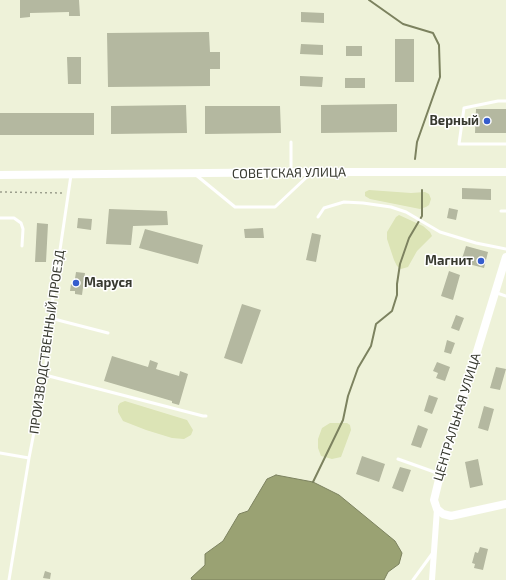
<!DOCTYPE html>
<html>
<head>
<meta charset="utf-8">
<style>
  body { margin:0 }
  canvas { display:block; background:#eef2d9 }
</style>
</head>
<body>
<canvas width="506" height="580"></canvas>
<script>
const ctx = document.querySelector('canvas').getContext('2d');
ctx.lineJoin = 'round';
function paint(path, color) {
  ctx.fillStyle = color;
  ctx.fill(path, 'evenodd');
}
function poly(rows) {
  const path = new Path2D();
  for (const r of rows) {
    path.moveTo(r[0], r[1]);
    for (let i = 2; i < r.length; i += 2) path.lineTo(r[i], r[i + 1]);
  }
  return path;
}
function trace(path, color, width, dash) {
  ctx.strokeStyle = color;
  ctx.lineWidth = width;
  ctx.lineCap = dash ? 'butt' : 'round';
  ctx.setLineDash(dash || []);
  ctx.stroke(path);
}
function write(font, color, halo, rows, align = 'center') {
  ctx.font = font + ' "Exo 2",sans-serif';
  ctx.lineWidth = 3;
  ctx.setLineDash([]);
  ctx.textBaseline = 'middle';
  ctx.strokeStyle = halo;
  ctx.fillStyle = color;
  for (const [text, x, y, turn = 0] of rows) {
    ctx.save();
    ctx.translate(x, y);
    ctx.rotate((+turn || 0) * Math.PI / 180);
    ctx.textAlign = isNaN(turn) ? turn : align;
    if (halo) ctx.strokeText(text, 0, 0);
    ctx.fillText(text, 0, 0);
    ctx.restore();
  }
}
paint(poly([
  [369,190,411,193,425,192,429,194,431,199,429,205,426,207,420,209,370,199,365,196,365,192],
  [399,215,423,226,430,232,432,236,417,251,408,267,401,269,397,266,394,260,387,239,387,232,396,217],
  [125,401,187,420,193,430,191,435,184,439,172,438,146,430,123,421,118,412,118,406,120,403],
  [330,423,347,423,350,425,351,430,341,457,332,459,321,456,318,448,318,439,322,428]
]), '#dce4b6');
const water = poly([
  [276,475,313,482,339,495,395,541,402,553,399,564,388,572,384,580,192,580,191,578,205,565,205,554,223,541,239,514,248,511,267,479,276,475]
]);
paint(water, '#9aa273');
trace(water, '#7c825f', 1);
trace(poly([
  [369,0,403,24,433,33,439,45,440,77,417,142,415,159],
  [313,482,343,420,348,396,358,368,371,346,376,324,392,311,397,295,397,284,400,264,409,238,422,216,422,190]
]), '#7c825f', 2);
paint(poly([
  [20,0,79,0,80,16,69,16,69,12,30,13,30,17,20,18],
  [301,12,324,13,324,23,301,22],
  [209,32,210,52,220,52,220,69,210,69,210,86,108,87,107,33],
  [395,39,414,39,414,82,395,82],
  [301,44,323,45,323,55,300,54],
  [346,46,362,46,362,56,346,56],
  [67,57,81,57,81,84,68,84],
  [300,76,323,77,322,87,300,86],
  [345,78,365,78,365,88,345,88],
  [397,104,397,132,321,133,321,105],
  [186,105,187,133,111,134,111,106],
  [205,106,280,106,281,133,205,134],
  [476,109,506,109,506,133,475,133],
  [0,113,94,113,94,135,0,135],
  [462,188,491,189,491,200,462,199],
  [449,208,458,210,456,220,447,218],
  [109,209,167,211,168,225,133,226,131,245,106,244],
  [78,218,92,219,91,230,77,228],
  [37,223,48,224,46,262,35,262],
  [263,228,264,238,245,238,244,229],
  [145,229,203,245,198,264,139,248],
  [312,233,321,235,316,262,306,260],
  [466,246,488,252,484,268,461,262],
  [449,271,460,275,453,300,441,296],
  [76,272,85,273,82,295,75,294,75,291,70,291,71,284,74,285],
  [242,304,261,310,242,364,224,358],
  [456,315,464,318,459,331,451,328],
  [447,340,455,343,451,354,444,352],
  [112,356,148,367,150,360,158,363,156,369,179,376,180,371,188,374,179,405,172,403,172,401,104,381],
  [437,362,450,367,445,381,436,378,438,373,433,371],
  [496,367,506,369,500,390,490,388],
  [429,395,438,398,432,414,424,411],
  [484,406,494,409,488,431,478,428],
  [418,425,428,429,421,448,411,445],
  [362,456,385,464,379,482,356,474],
  [478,459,483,485,470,488,465,462],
  [400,467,411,470,403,492,392,488],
  [480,547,488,549,483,570,474,568,475,564,472,563,475,552,478,553],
  [45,571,51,573,50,579,43,578]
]), '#b4b8a0');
trace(poly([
  [0,192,64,193]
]), '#9c9f8d', 1.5, [2, 3]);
trace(poly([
  [506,101,498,101,464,108,459,144,506,144],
  [291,171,291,142],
  [196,175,235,207,275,207,310,174],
  [501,211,506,211],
  [318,217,324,208,344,202,363,203,391,207,406,212,440,232,476,243,506,249],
  [0,218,14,218,21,223,23,229,22,246],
  [497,293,506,296],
  [50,318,108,333],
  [45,375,203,416,206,416],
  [0,453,29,458],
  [398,459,440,474],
  [9,580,29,458,45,375,50,318,71,175],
  [413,580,432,554]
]), '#fff', 3);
trace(poly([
  [432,580,437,509]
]), '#fff', 6);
trace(poly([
  [0,175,312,172,506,172],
  [506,257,444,459,434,500,437,509,443,514,451,516,506,504]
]), '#fff', 8);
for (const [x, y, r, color] of [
  [487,121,4,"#355dcd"],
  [481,261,4,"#355dcd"],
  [76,283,4,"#355dcd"]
]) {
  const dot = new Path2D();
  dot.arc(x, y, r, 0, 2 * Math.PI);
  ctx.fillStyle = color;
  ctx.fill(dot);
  trace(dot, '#fff', 1.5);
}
write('bold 13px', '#37392f', '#fff', [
  ["Верный",479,121],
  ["Магнит",473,261],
  ["Маруся",84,283,"left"]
], 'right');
write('13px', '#37392f', '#fff', [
  ["СОВЕТСКАЯ УЛИЦА",289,173,-1],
  ["ПРОИЗВОДСТВЕННЫЙ ПРОЕЗД",47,342,-82],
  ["ЦЕНТРАЛЬНАЯ УЛИЦА",457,417,-73]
]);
</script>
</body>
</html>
